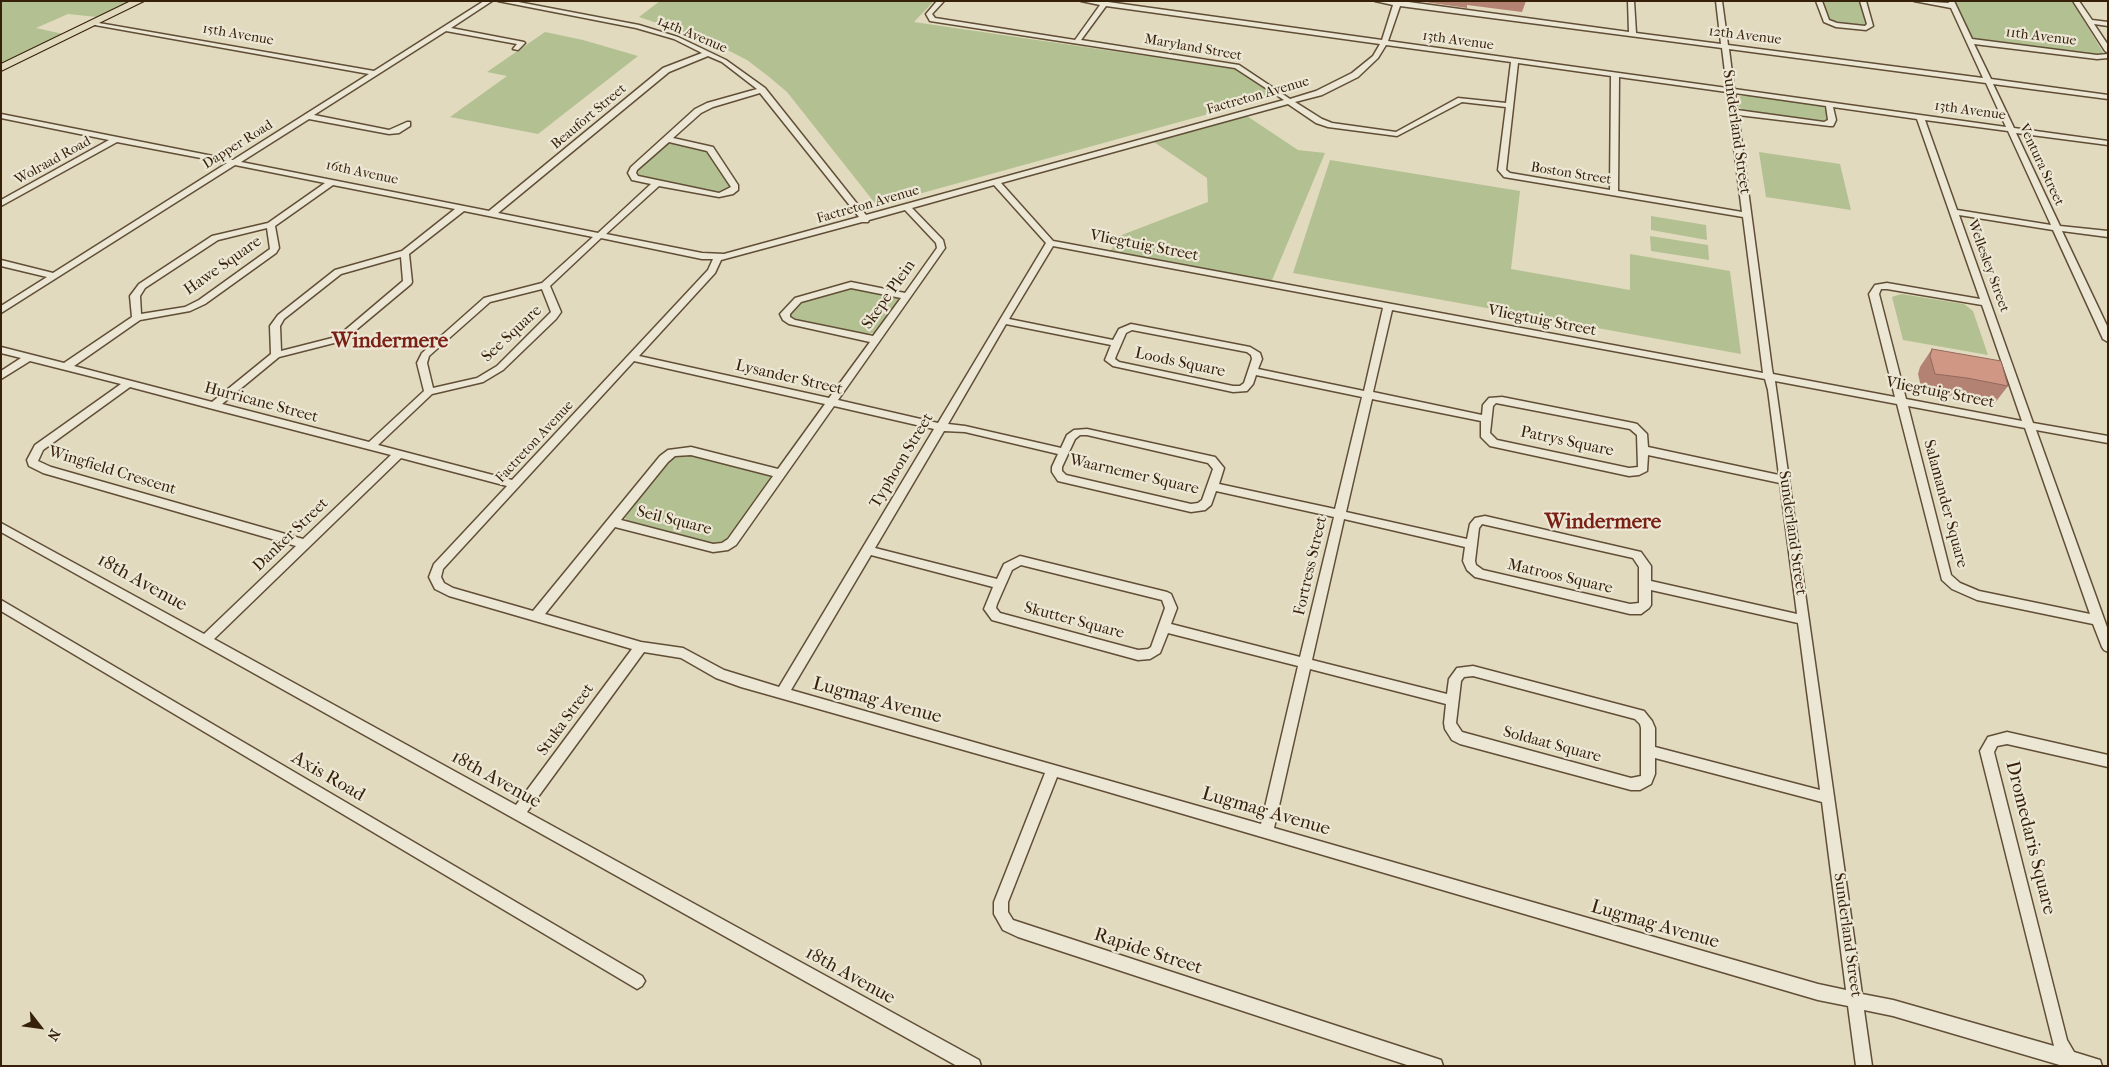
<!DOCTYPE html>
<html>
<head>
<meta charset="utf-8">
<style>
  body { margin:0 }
  #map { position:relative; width:2109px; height:1067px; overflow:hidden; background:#e2dabe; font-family:"IM FELL French Canon",serif }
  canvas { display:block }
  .frame { position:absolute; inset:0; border:2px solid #362009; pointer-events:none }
  .north { position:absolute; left:15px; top:1002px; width:50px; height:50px; -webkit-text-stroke:4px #ece7d5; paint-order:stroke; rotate:120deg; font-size:14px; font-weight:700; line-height:20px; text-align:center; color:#362009 }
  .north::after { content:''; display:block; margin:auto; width:18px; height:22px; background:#362009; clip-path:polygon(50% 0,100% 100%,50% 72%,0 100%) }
</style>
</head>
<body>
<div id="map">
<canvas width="2109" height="1067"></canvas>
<div class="frame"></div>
<div class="north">N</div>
</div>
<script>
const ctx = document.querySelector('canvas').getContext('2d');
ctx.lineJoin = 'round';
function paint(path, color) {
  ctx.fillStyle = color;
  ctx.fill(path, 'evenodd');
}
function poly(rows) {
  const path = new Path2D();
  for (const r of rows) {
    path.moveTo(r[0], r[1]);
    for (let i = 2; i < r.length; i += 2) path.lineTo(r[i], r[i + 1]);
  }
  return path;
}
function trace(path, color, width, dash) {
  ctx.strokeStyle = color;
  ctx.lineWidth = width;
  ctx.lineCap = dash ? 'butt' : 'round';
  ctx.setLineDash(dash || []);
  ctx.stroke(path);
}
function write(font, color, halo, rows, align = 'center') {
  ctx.font = font + ' "IM FELL French Canon",serif';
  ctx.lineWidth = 4.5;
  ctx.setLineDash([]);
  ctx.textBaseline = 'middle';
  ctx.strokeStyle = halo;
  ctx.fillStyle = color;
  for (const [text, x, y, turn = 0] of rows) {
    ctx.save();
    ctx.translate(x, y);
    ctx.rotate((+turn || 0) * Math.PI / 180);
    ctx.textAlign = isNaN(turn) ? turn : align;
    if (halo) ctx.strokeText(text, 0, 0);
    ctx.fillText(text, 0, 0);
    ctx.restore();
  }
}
paint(poly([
  [1,1,131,1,97,17,68,14,36,28,63,34,1,63],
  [660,1,934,1,914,22,1235,69,1271,93,1270,97,886,203,874,202,787,92,768,76,747,60,710,41,639,17],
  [1819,1,1863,1,1870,26,1858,27,1826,21],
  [1954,1,2072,1,2104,54,2098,56,1978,40,1970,36],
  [545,32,583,40,638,56,538,134,450,117,507,76,487,72],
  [1748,95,1821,105,1827,109,1829,120,1823,123,1747,112,1739,107,1738,99,1741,96],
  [1244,114,1298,150,1325,153,1270,285,1108,255,1119,236,1208,202,1207,178,1151,140],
  [672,142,706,149,731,187,726,191,718,192,638,176,636,173,638,169,664,145],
  [1759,152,1840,164,1851,210,1766,197],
  [1330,160,1520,191,1511,269,1630,290,1630,254,1730,271,1741,354,1293,273],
  [1651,216,1706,225,1707,240,1651,230],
  [1650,236,1708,245,1709,260,1651,251],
  [853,288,898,298,898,303,874,333,864,334,795,319,790,315,800,302],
  [1901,294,1964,304,1973,311,1988,355,1903,340,1892,297],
  [687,454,770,476,770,482,730,538,722,543,712,544,629,523,625,518,668,460,677,455]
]), '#b3c091');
const minor = poly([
  [484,1,492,1,451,28,524,42,525,43,518,50,513,49,517,44,446,31,314,115,389,130,407,122,410,122,410,126,399,133,389,134,309,119,241,162,489,211,663,68,702,53,674,39,636,28,498,1,513,1,639,25,678,37,726,60,765,88,866,215,1284,100,1235,68,930,21,926,14,937,1,944,1,932,14,935,18,1075,40,1100,5,1081,1,1109,1,1108,2,1382,40,1393,5,1375,1,1401,1,1629,32,1628,1,1634,1,1636,33,1721,44,1716,1,1722,1,1728,45,1983,78,1951,8,1914,1,1949,3,1948,1,1954,1,1972,39,2097,55,2108,54,2108,58,2097,59,1974,44,1991,79,2108,95,2108,99,1993,84,2014,128,2108,141,2108,145,2016,133,2060,226,2108,231,2108,237,2062,231,2108,328,2108,342,2103,339,2053,230,1959,215,2033,423,2108,436,2108,443,2036,430,2108,630,2108,652,2104,650,2102,647,2093,624,1977,600,1952,589,1942,580,1897,404,1775,381,1862,994,1893,1000,2054,1046,1980,751,1988,737,2007,732,2108,755,2108,767,2007,744,1997,746,1994,752,2067,1040,2074,1052,2100,1060,2102,1066,2063,1066,1893,1016,1864,1010,1872,1066,1856,1066,1848,1006,1818,1000,1057,777,1008,902,1008,912,1013,920,1435,1058,1441,1060,1443,1066,1410,1066,1018,937,1003,930,994,914,994,902,1045,773,741,687,716,678,681,658,644,652,527,812,979,1060,981,1066,957,1066,1,532,1,523,204,634,296,546,43,473,29,466,27,460,35,445,121,384,30,361,1,379,1,371,21,358,1,353,1,347,64,363,132,317,130,296,139,284,212,236,268,223,325,183,235,165,1,313,1,306,47,277,1,266,1,260,53,273,227,163,117,142,1,206,1,200,109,140,1,118,1,114,233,160,369,74,95,25,93,24,93,22,374,71,484,1],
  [1106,6,1380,44,1373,56,1352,73,1316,91,1290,99,1239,65,1081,40,1106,6],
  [1400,6,1722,48,1727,88,1388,41,1400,6],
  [1386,45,1511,62,1506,103,1458,98,1396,132,1332,123,1322,119,1295,102,1322,95,1358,77,1378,58,1386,45],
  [1729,49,1986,83,2006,127,1734,89,1729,49],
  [708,56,722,62,757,89,707,103,695,109,631,167,628,173,632,180,651,184,598,233,498,213,669,72,708,56],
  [1518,63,1611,76,1610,190,1510,173,1506,170,1518,63],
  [1619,77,1727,92,1742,212,1618,191,1619,77],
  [760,93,859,217,724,254,702,253,606,234,659,186,719,197,733,194,738,190,738,185,713,147,673,138,701,113,713,107,760,93],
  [1735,93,1826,106,1828,120,1824,122,1737,110,1735,93],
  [1462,102,1506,107,1498,170,1504,177,1743,217,1763,373,1053,241,1001,183,1288,104,1316,123,1328,127,1397,136,1462,102],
  [1833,107,1917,119,1980,299,1887,283,1875,285,1869,294,1895,397,1773,374,1772,369,1738,115,1830,126,1833,126,1836,120,1833,107],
  [1925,120,2008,131,2051,225,1957,210,1925,120],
  [669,142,707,151,731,187,719,193,638,176,636,173,637,170,669,142],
  [333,185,455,209,402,251,335,270,278,315,270,326,271,354,212,402,74,366,140,320,190,311,205,304,276,253,279,248,275,226,333,185],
  [994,185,1046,243,938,423,838,400,945,248,943,240,912,208,994,185],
  [905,210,936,243,937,248,905,293,851,282,795,298,780,314,783,320,789,324,870,342,829,398,639,356,715,273,721,260,862,222,868,222,869,220,905,210],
  [464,211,593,237,542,283,484,298,422,353,417,363,424,391,369,442,222,404,279,357,338,342,350,335,411,284,412,282,409,254,464,211],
  [267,228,270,249,199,300,185,307,141,314,140,296,145,288,218,240,267,228],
  [601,238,702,259,713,259,708,270,512,480,378,445,432,394,483,382,503,370,556,319,561,312,550,286,601,238],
  [1053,246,1383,308,1364,391,1258,369,1262,359,1260,353,1250,347,1131,324,1119,329,1113,340,1009,319,1053,246],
  [401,257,403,281,344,331,332,338,281,351,280,326,284,319,341,274,401,257],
  [851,288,901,298,873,336,795,320,790,317,790,314,801,302,851,288],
  [542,289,551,312,497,366,477,378,433,388,427,363,429,356,490,302,542,289],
  [1881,289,1887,289,1982,305,2022,421,1906,399,1879,294,1881,289],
  [1392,310,1765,379,1768,390,1779,475,1648,447,1647,434,1637,424,1633,423,1502,397,1489,398,1483,405,1482,415,1373,392,1392,310],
  [1006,324,1111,345,1105,360,1113,366,1233,392,1247,391,1253,384,1256,375,1362,397,1335,509,1219,484,1224,468,1215,457,1087,429,1074,430,1067,435,1061,448,965,426,948,424,1006,324],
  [1132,330,1247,352,1251,355,1252,359,1244,383,1240,386,1233,386,1119,362,1115,359,1116,356,1126,333,1132,330],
  [634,361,825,404,778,469,691,447,668,450,660,456,533,611,453,588,444,583,441,577,443,569,634,361],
  [130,387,213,409,391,455,303,539,51,467,38,461,43,450,130,387],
  [1372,399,1481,421,1481,437,1490,446,1629,476,1639,475,1647,471,1648,455,1780,483,1797,614,1651,581,1651,566,1641,552,1485,516,1475,518,1470,524,1467,539,1346,512,1372,399],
  [1496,403,1630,429,1637,435,1638,467,1629,468,1497,440,1490,433,1493,406,1496,403],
  [834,406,934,429,779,687,724,670,683,648,641,642,545,614,615,527,713,552,728,550,736,545,834,406],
  [1908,406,2025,428,2090,614,1979,591,1960,583,1951,575,1908,406],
  [944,431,965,432,1058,454,1052,467,1052,472,1058,481,1191,512,1205,510,1211,505,1216,491,1334,517,1300,657,1171,624,1177,608,1171,594,1167,592,1020,556,1004,564,997,579,875,548,944,431],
  [1080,435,1087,435,1208,463,1213,469,1202,500,1198,503,1191,504,1066,475,1062,471,1062,467,1075,439,1080,435],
  [691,455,773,476,728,539,722,543,713,544,621,520,668,462,675,456,691,455],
  [401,458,507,486,434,564,429,577,435,589,449,596,632,649,516,805,214,639,401,458],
  [1344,519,1465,547,1463,561,1467,570,1475,577,1630,614,1641,614,1649,608,1651,605,1651,590,1798,623,1820,790,1655,747,1655,728,1652,721,1644,711,1473,666,1457,668,1449,679,1447,694,1312,660,1344,519],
  [1482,524,1633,558,1639,567,1639,603,1630,604,1483,570,1476,565,1475,561,1479,528,1482,524],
  [871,555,993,587,984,609,992,620,1138,660,1150,659,1160,653,1168,633,1298,666,1261,824,791,690,871,555],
  [1021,565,1162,600,1165,608,1151,647,1148,649,1138,650,1000,613,996,608,997,604,1012,570,1021,565],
  [1310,669,1446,704,1444,723,1445,729,1452,740,1460,744,1631,790,1640,790,1651,784,1655,774,1655,758,1822,802,1846,990,1818,984,1274,828,1310,669],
  [1473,676,1635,719,1640,724,1641,728,1641,776,1631,778,1462,732,1456,723,1461,681,1464,677,1473,676],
  [1816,1,1822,1,1829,20,1837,23,1865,26,1867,24,1860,1,1866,1,1873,26,1866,30,1836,27,1824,22,1816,1],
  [2073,1,2079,1,2092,20,2108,22,2108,26,2094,24,2108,45,2108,53,2105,51,2073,1],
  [1,600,642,976,645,981,642,986,637,989,632,986,1,611,1,600]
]);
const primary = poly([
  [131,1,144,1,1,71,1,64,131,1]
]);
trace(minor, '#614e36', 3);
trace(primary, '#362009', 2);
paint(minor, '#ece7d5');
paint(primary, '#e2dabe');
paint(poly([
  [1425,1,1526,1,1522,12,1467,5,1467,8,1425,2],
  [1932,349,2008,386,1994,404,1953,396,1922,391,1918,374,1920,367]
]), '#b38272');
const building = poly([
  [1932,349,2001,361,2008,386,1967,378,1935,374,1930,356,1932,349]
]);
paint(building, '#d09785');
trace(building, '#926a5d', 1);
write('14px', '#362009', '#ece7d5', [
  ["15th Avenue",238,35,10],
  ["14th Avenue",692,35,23],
  ["12th Avenue",1745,36,7],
  ["11th Avenue",2041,37,7],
  ["13th Avenue",1458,41,8],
  ["Maryland Street",1193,48,10],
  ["Factreton Avenue",1258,96,-16],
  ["13th Avenue",1970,111,8],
  ["Beaufort Street",589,117,-40],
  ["Dapper Road",238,145,-32],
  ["Wolraad Road",53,161,-29],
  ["Ventura Street",2041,165,65],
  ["16th Avenue",362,173,12],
  ["Boston Street",1571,174,9],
  ["Factreton Avenue",868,205,-16],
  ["Wellesley Street",1988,266,70],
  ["Factreton Avenue",535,442,-47]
]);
write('16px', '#362009', '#ece7d5', [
  ["Sunderland Street",1736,132,82],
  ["Vliegtuig Street",1144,246,11],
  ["Hawe Square",223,266,-35],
  ["Skepe Plein",889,295,-55],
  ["Vliegtuig Street",1542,321,11],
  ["See Square",512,334,-43],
  ["Loods Square",1180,363,12],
  ["Lysander Street",789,378,13],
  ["Vliegtuig Street",1940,393,11],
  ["Hurricane Street",261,403,15],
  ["Patrys Square",1567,442,12],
  ["Typhoon Street",902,461,-59],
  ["Wingfield Crescent",112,471,17],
  ["Waarnemer Square",1134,475,13],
  ["Salamander Square",1945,504,75],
  ["Seil Square",674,521,14],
  ["Sunderland Street",1792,533,82],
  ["Danker Street",291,535,-44],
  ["Fortress Street",1311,566,-77],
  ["Matroos Square",1560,577,13],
  ["Skutter Square",1074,621,15],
  ["Stuka Street",566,720,-54],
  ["Soldaat Square",1552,745,15],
  ["Sunderland Street",1847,935,82]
]);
write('19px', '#362009', '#ece7d5', [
  ["18th Avenue",142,583,29],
  ["Lugmag Avenue",877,701,15],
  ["Axis Road",328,777,30],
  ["18th Avenue",496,780,29],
  ["Lugmag Avenue",1266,812,16],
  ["Dromedaris Square",2030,838,76],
  ["Lugmag Avenue",1655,925,16],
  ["Rapide Street",1148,952,18],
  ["18th Avenue",850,976,29]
]);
write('bold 21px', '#7a1f14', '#ece7d5', [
  ["Windermere",390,342],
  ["Windermere",1603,523]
]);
</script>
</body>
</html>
